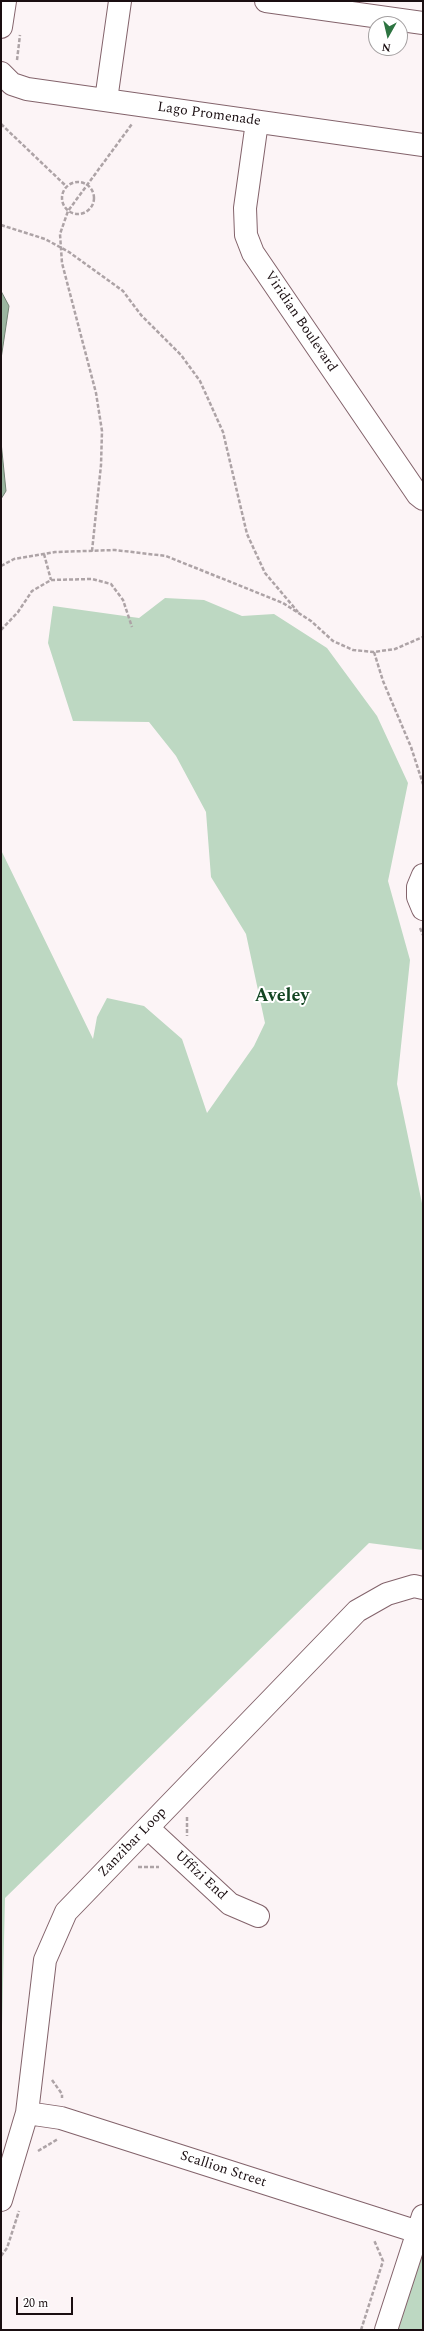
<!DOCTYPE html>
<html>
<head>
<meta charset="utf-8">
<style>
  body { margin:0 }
  #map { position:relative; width:424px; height:2331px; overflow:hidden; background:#fcf4f6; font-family:Spectral,serif }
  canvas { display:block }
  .frame { position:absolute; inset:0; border:2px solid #1a0e11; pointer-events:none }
  .north { position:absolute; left:368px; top:16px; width:40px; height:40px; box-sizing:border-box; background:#fff; border:1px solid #a39fa0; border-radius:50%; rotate:188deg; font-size:11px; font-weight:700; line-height:16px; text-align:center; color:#1a0e11 }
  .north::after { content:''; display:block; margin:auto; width:14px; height:18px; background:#2d7441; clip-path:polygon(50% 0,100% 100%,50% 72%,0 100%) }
  .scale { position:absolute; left:16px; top:2297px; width:57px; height:18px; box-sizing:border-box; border:2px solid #1a0e11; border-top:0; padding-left:5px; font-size:12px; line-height:14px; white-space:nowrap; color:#1a0e11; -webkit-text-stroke:3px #fff; paint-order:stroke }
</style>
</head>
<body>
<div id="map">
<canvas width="424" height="2331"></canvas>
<div class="frame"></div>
<div class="north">N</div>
<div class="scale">20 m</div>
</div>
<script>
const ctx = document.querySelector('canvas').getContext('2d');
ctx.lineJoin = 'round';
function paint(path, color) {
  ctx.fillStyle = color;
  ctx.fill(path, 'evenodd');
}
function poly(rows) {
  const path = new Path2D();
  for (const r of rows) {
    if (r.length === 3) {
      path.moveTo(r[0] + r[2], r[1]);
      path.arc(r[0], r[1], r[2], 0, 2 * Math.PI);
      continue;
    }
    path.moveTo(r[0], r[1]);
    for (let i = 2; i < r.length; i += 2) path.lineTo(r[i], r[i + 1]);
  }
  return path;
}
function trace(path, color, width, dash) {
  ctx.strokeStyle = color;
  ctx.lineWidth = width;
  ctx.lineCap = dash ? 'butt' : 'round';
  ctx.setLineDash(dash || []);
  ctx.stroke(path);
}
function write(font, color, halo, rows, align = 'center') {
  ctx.font = font + ' Spectral,serif';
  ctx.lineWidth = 4;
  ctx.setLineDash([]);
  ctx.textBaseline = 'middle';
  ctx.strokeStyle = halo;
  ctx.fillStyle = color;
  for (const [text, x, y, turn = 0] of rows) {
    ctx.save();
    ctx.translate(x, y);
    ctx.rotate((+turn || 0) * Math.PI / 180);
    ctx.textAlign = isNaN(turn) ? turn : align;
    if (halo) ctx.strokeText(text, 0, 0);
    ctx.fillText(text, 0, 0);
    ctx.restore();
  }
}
paint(poly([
  [165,598,204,600,242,616,274,614,327,648,377,716,408,783,388,881,410,960,397,1084,423,1208,423,1550,369,1543,5,1898,1,2069,1,850,93,1039,97,1017,107,998,144,1006,182,1039,207,1113,254,1046,265,1023,246,934,211,877,206,812,176,756,149,722,73,721,48,643,53,606,139,618],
  [423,2214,423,2330,385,2330]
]), '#bdd8c2');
const water = poly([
  [1,291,9,306,1,359,1,380,1,291],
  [1,442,6,491,1,499,1,442]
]);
paint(water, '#9bb5a0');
trace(water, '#748375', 1);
const minor = poly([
  [266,1,423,23],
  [1,27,5,1],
  [1,73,12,84,27,89,423,145],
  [106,100,120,1],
  [257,122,245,208,246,235,253,253,418,495,423,499],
  [423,875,418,887,418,897,423,909],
  [148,1828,230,1904,258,1916],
  [27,2113,61,2118,418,2232],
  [1,2200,27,2113,45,1960,66,1912,357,1611,387,1594,414,1586,423,1588],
  [386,2330,423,2216]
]);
trace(minor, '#83636b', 24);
trace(poly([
  [17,60,20,35],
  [1,124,66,186],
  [78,198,16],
  [1,225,45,239,69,252,123,291,141,315,181,355,200,381,223,432,247,534,265,573,298,612],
  [92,551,101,465,102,431,96,393,62,263,60,234,68,211,132,124],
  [44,554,51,580],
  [1,566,14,559,55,552,115,550,166,556,283,603,311,621,333,641,353,650,374,652,395,649,423,637],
  [1,630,18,612,32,591,51,580,92,579,111,584,123,600,132,627],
  [374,652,383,681,411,747,423,784],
  [420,928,423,935],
  [187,1817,187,1836],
  [138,1867,159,1867],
  [52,2080,62,2094,62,2098],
  [38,2151,58,2139],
  [1,2256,7,2248,19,2211],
  [361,2330,383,2261,374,2240]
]), '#ada3a6', 2.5, [4, 2]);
trace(minor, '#fff', 22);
write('14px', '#1a0e11', '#fff', [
  ["Lago Promenade",209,115,8],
  ["Viridian Boulevard",300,322,56],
  ["Zanzibar Loop",133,1843,-46],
  ["Uffizi End",200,1876,43],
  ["Scallion Street",223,2170,18]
]);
write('bold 18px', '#134522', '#fff', [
  ["Aveley",282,997]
]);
</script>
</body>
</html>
